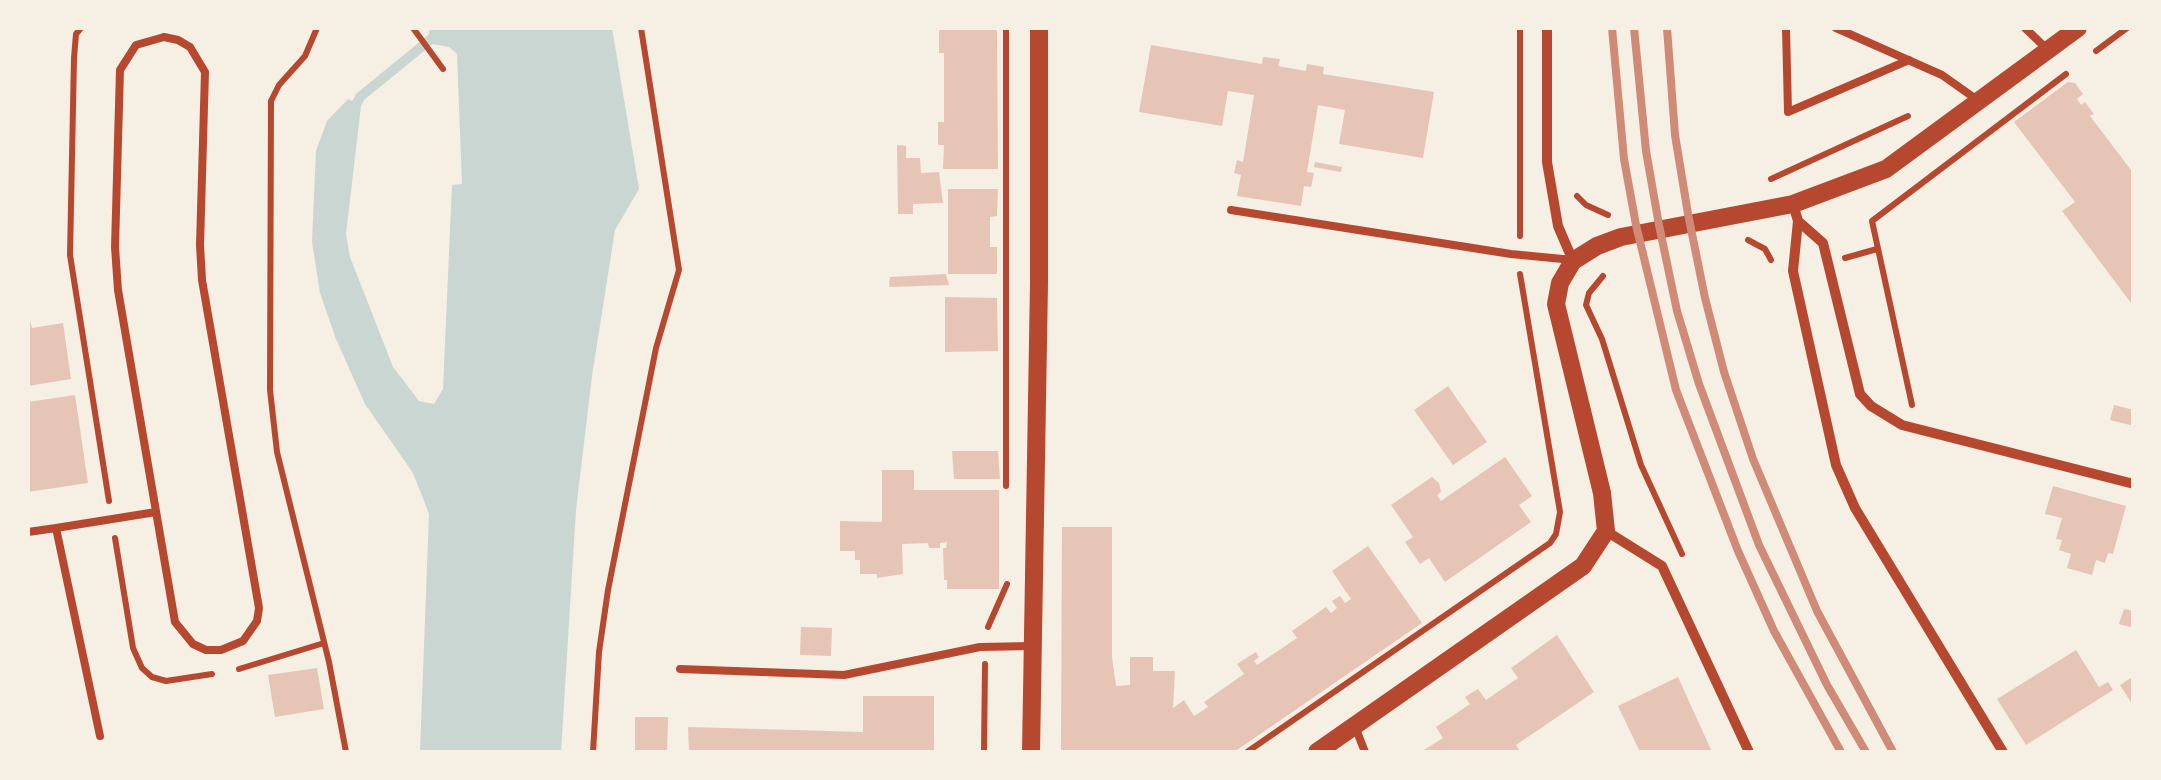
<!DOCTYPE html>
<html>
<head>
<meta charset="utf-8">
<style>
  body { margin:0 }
  #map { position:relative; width:2161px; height:780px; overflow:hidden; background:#f6efe4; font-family:"Noto Sans",sans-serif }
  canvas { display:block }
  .frame { position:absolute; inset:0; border:30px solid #f6efe4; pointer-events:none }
</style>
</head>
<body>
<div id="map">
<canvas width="2161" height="780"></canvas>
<div class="frame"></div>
</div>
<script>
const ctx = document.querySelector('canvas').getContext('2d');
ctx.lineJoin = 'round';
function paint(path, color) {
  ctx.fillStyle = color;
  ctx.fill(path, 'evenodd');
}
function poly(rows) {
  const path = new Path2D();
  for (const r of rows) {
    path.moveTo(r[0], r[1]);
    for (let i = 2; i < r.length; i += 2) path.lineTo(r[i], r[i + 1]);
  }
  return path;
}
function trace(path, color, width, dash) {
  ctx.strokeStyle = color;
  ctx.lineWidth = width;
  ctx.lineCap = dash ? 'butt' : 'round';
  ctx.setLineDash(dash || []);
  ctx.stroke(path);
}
paint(poly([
  [430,28,612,28,639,189,615,230,592,376,576,510,561,752,420,752,429,514,413,473,365,404,336,339,320,293,312,242,316,151,327,121,348,99,361,106,346,234,350,257,393,367,419,401,434,404,443,389,452,185,462,184,457,54,449,47,427,43]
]), '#c9d6d2');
trace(poly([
  [351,115,360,97,431,39,450,28]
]), '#c9d6d2', 10);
paint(poly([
  [939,28,997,28,998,169,943,169,944,145,938,145,938,122,944,122,944,53,939,53],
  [1151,45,1262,64,1263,57,1280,59,1278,66,1306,71,1307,64,1324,67,1323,74,1434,92,1423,158,1339,144,1345,110,1318,105,1307,172,1314,173,1311,187,1304,186,1301,206,1237,196,1241,175,1234,173,1237,160,1243,162,1254,95,1228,91,1222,126,1139,112],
  [2068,82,2075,83,2083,94,2077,99,2081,105,2085,102,2094,114,2090,116,2134,174,2134,307,2062,211,2075,202,2014,122],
  [897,145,906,146,906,158,920,158,921,173,939,172,943,203,913,204,913,214,898,214],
  [1315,162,1342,167,1341,172,1314,167],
  [948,189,998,189,997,216,990,217,990,247,997,247,997,274,948,274],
  [946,274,949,285,889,287,890,277],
  [945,297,997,298,998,351,945,352],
  [28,314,32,328,63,323,71,379,28,386],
  [1448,386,1487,442,1453,465,1414,410],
  [75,395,88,483,28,492,28,402],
  [2114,405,2134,410,2134,426,2110,420],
  [952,451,998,451,1000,479,954,479],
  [1505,457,1532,496,1519,505,1531,522,1445,582,1429,558,1420,564,1405,542,1413,537,1391,505,1432,477,1439,483,1441,492,1437,495,1441,501],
  [882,470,914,470,914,490,999,490,999,589,947,589,947,580,944,580,943,548,946,548,947,542,940,543,940,548,929,548,928,543,902,544,903,574,877,578,877,574,860,574,860,560,855,560,855,551,840,551,840,521,882,522],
  [2053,486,2126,506,2113,554,2108,553,2105,563,2096,560,2092,575,2067,568,2071,554,2059,550,2062,540,2056,539,2062,518,2045,514],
  [1062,527,1112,527,1112,657,1116,686,1130,685,1130,657,1153,657,1153,671,1175,671,1173,708,1184,700,1194,716,1208,707,1204,702,1244,674,1237,664,1256,652,1259,657,1254,661,1257,665,1297,638,1292,631,1326,607,1331,613,1337,608,1332,601,1340,596,1345,603,1351,599,1332,571,1368,546,1422,623,1234,752,1061,752],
  [2124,609,2134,611,2134,628,2119,624],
  [801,627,832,628,831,656,800,655],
  [1557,635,1594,692,1516,745,1520,751,1518,752,1421,752,1443,738,1436,727,1470,704,1465,697,1478,689,1486,700,1518,678,1511,668],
  [2076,650,2099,687,2108,682,2113,690,2026,745,1997,699],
  [317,668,324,709,275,717,268,675],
  [2134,676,2134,707,2120,685],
  [1678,677,1712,752,1640,752,1618,706],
  [863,696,934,696,934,752,689,752,688,727,863,732],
  [635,717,668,717,667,752,635,752]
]), '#e6c5b7');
trace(poly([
  [81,28,76,34,74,58,70,255,109,501],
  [317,28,305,56,279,85,271,101,270,390,277,452,329,662,346,752],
  [413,28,443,69],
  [1006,28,1006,486],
  [1520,28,1520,236],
  [2096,51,2127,28],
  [1771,179,1908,116],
  [1577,196,1586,205,1608,215],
  [1748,240,1765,249,1771,260],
  [1845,258,1877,249],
  [1603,276,1589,293,1586,305,1602,339,1641,465,1682,554],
  [1912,405,1872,221,2066,74],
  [115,538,133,648,142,668,152,677,166,681,212,674],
  [988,627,1007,584],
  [239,669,324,643],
  [593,752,599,652,608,590,656,348,679,270,641,28],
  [984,752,985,664],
  [1247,752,1550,543,1556,534,1560,512,1520,274]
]), '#b5482f', 6);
trace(poly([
  [1786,28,1788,112,1909,60],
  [1836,28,1942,75,1976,99],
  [2025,28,2048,50],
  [164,37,178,40,190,47,205,72,200,245,202,280,259,608,257,621,243,641,221,650,206,650,193,644,175,622,118,290,115,247,120,70,136,45,164,37],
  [1231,210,1511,254,1573,260],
  [56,528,156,512],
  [28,532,56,528,100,736],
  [680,669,844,675,980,647,1032,646],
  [1356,729,1365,752]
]), '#b5482f', 8);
trace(poly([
  [1547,28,1547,162,1558,226,1573,261],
  [1793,204,1798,221,1793,271,1836,465,1855,508,2003,752],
  [1798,221,1823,243,1860,394,1871,406,1902,425,2134,484],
  [1606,531,1662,566,1749,752]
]), '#b5482f', 10);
trace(poly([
  [1031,752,1039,283,1039,28],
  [1317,752,1583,566,1606,531,1602,493,1556,304,1560,283,1573,261,1597,246,1621,237,1793,204,1886,169,2078,28]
]), '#b5482f', 18);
trace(poly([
  [1612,28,1624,159,1636,225,1676,390,1738,551,1774,631,1841,752],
  [1634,28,1646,151,1659,225,1677,311,1699,384,1759,545,1827,685,1866,752],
  [1667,28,1675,135,1688,214,1705,298,1724,372,1753,459,1817,611,1893,752]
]), '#cf8b77', 8);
</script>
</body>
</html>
